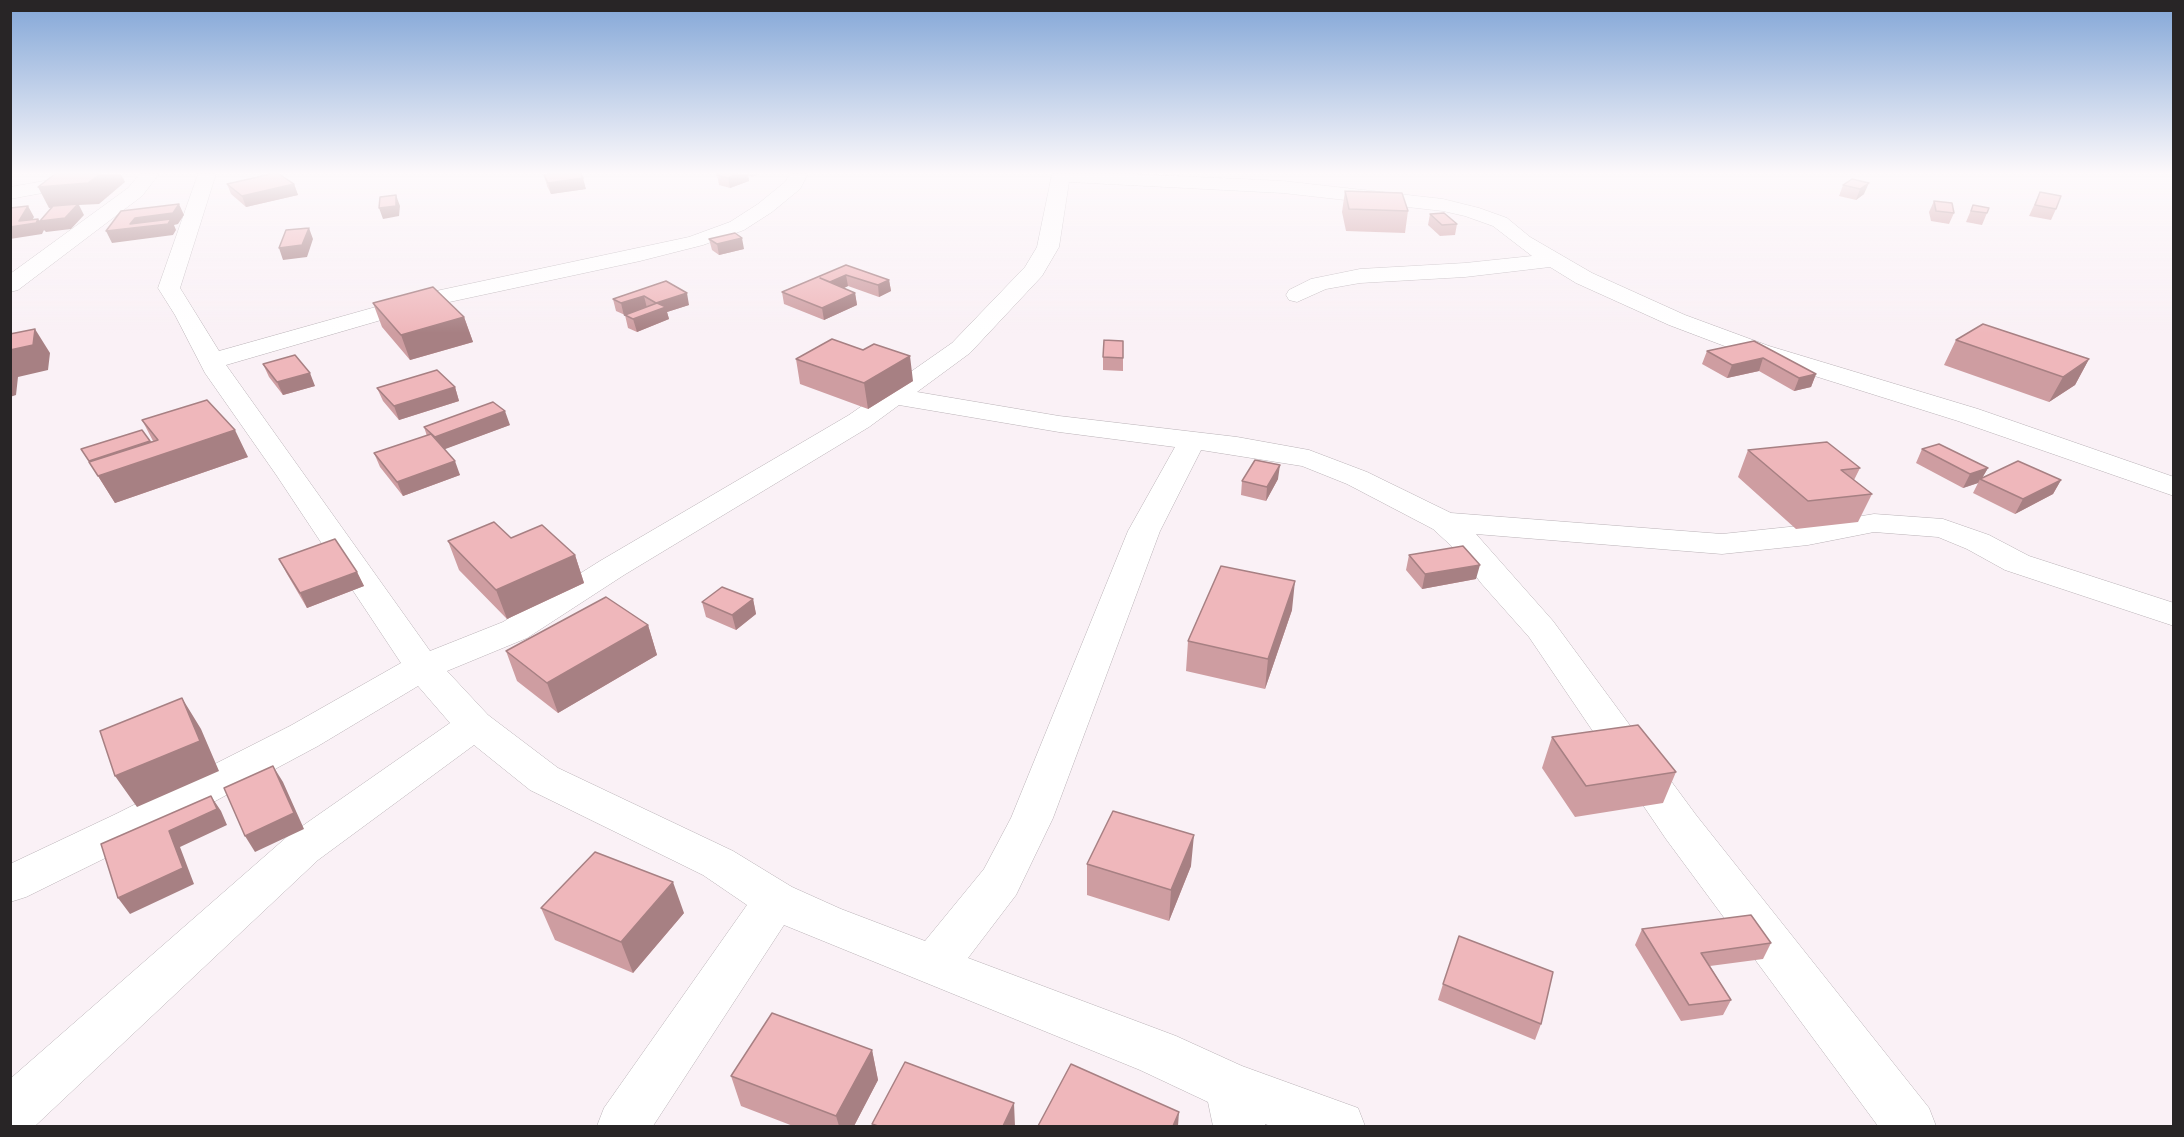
<!DOCTYPE html>
<html>
<head>
<meta charset="utf-8">
<style>
  body { margin:0 }
  #map { position:relative; width:2184px; height:1137px; overflow:hidden; background:#faf1f6; font-family:Bitter,serif }
  canvas { display:block }
  .frame { position:absolute; inset:0; border:12px solid #282526; pointer-events:none }
</style>
</head>
<body>
<div id="map">
<canvas width="2184" height="1137"></canvas>
<div class="frame"></div>
</div>
<script>
const ctx = document.querySelector('canvas').getContext('2d');
ctx.lineJoin = 'round';
function poly(rows) {
  const path = new Path2D();
  for (const r of rows) {
    path.moveTo(r[0], r[1]);
    for (let i = 2; i < r.length; i += 2) path.lineTo(r[i], r[i + 1]);
  }
  return path;
}
function trace(path, color, width, dash) {
  ctx.strokeStyle = color;
  ctx.lineWidth = width;
  ctx.lineCap = dash ? 'butt' : 'round';
  ctx.setLineDash(dash || []);
  ctx.stroke(path);
}
function paint(path, color) {
  ctx.fillStyle = color;
  ctx.fill(path, 'evenodd');
}
const minor = poly([
  [84,174,91,176,93,180,91,184,10,199,10,187,84,174],
  [140,174,159,174,142,196,18,290,10,292,10,274,128,188,140,174],
  [198,174,216,174,180,288,219,351,422,294,689,237,730,222,758,204,785,182,790,174,808,174,800,189,772,212,744,230,703,245,640,261,426,307,226,365,430,651,503,622,600,561,849,415,952,343,1025,267,1037,247,1052,174,1133,174,1283,181,1443,199,1479,208,1507,218,1530,237,1592,273,1685,315,1769,346,1978,409,2174,477,2174,496,1958,421,1751,356,1669,325,1576,283,1550,267,1465,277,1360,283,1326,289,1297,302,1289,300,1286,295,1289,290,1311,279,1360,269,1465,263,1532,256,1493,226,1465,216,1443,211,1283,193,1069,182,1059,247,1042,276,970,353,917,392,1059,416,1237,437,1309,450,1367,472,1451,513,1722,534,1808,525,1874,514,1943,519,1989,535,2029,556,2174,603,2174,626,2005,570,1967,549,1938,537,1874,532,1808,545,1722,554,1476,534,1553,621,1696,815,1929,1108,1936,1126,1878,1126,1666,839,1529,637,1481,583,1458,552,1433,529,1347,484,1302,466,1201,450,1160,531,1053,818,1016,895,968,958,1176,1036,1242,1066,1358,1108,1365,1126,1271,1126,1265,1124,1265,1126,1213,1126,1208,1102,1140,1070,784,925,653,1126,597,1126,604,1108,747,905,703,875,530,790,474,745,318,860,35,1126,10,1126,10,1079,288,836,450,723,418,686,318,746,148,837,26,897,10,902,10,864,118,813,290,726,401,663,277,476,205,373,175,315,158,288,198,174],
  [899,405,1059,432,1175,447,1128,531,1011,818,984,869,925,941,841,909,792,887,733,851,558,768,488,715,447,671,527,638,624,575,869,427,899,405]
]);
trace(minor, '#bab2b7', 1);
paint(minor, '#fff');
paint(poly([
  [719,174,760,174,752,177,748,175,749,181,730,188,719,185,717,175],
  [544,175,586,189,551,194,547,186],
  [1852,179,1864,194,1856,200,1839,196,1843,185],
  [227,184,294,184,298,195,246,207,231,194],
  [1345,191,1408,211,1405,233,1346,231,1342,212],
  [2040,192,2056,209,2051,220,2029,216],
  [1934,201,1954,213,1949,224,1931,221,1929,212],
  [1973,205,1987,213,1982,225,1966,222],
  [1430,214,1457,224,1455,235,1440,236,1428,225],
  [709,239,744,249,719,255,712,250],
  [846,265,889,280,891,291,879,297,848,286,844,288,855,293,857,305,824,320,784,304,782,292],
  [666,281,689,305,667,312,669,319,637,332,628,328,625,315,616,311,613,299],
  [373,303,464,317,473,342,410,360,382,327],
  [1956,340,2089,359,2075,385,2049,402,1944,365],
  [1123,341,1123,371,1103,370,1103,357],
  [1754,341,1816,374,1811,387,1794,391,1759,371,1727,378,1702,364,1707,351],
  [796,359,913,381,868,409,800,384],
  [263,364,315,386,283,395,269,377],
  [455,387,459,401,399,420,383,401,377,388],
  [142,420,248,457,115,503,81,449,153,441],
  [510,425,444,449,460,475,403,496,380,467,374,453,427,436,424,427],
  [1922,449,1988,468,1982,478,2061,480,2053,494,2015,514,1973,493,1978,483,1963,488,1916,463],
  [1748,450,1860,468,1854,480,1872,494,1858,522,1796,529,1738,477],
  [1278,479,1266,501,1241,495,1242,481],
  [448,541,575,555,584,583,507,619,459,570],
  [1409,555,1476,579,1422,589,1406,570],
  [279,559,357,572,364,586,307,608,287,574],
  [753,599,756,614,736,630,706,617,702,602],
  [1292,610,1265,689,1186,671,1188,641],
  [648,625,657,655,558,713,517,681,506,651],
  [1552,737,1676,772,1663,803,1575,817,1542,768],
  [1087,864,1191,866,1169,921,1087,895],
  [541,908,684,913,633,973,555,940],
  [1642,929,1771,943,1763,959,1710,966,1731,1000,1723,1015,1681,1021,1635,945],
  [1443,984,1541,1024,1535,1040,1438,1000],
  [872,1050,878,1080,854,1126,793,1126,741,1106,731,1076]
]), '#ce9da1');
paint(poly([
  [100,174,121,174,125,182,99,204,79,205,84,215,71,229,46,232,44,230,42,234,10,239,10,227,19,221,28,206,34,217,30,224,38,219,40,221,77,206,49,208,38,187],
  [737,174,748,174,749,181,730,188,728,178],
  [583,178,586,189,551,194,548,183],
  [1869,183,1864,194,1856,200,1860,189],
  [294,184,298,195,246,207,242,196],
  [396,195,400,206,399,216,383,219,379,208],
  [179,204,184,215,178,224,174,225,176,230,173,235,112,243,106,231,135,218],
  [309,228,313,239,307,257,283,260,279,248],
  [742,238,744,249,719,255,717,244],
  [846,275,848,286,832,294,830,282],
  [889,280,891,291,879,297,878,285],
  [687,293,689,305,667,312,669,319,637,332,633,319,656,303],
  [855,293,857,305,824,320,822,308],
  [644,296,647,308,624,316,621,303],
  [464,317,473,342,410,360,401,335],
  [35,329,50,353,48,370,18,377,16,395,10,397,10,350],
  [910,356,913,381,868,409,864,383],
  [1763,358,1759,371,1727,378,1732,365],
  [2089,359,2075,385,2049,402,2063,377],
  [310,373,315,386,283,395,277,382],
  [1816,374,1811,387,1794,391,1799,378],
  [455,387,459,401,399,420,394,406],
  [505,411,510,425,440,451,435,437],
  [235,430,248,457,115,503,98,476],
  [150,441,158,455,98,475,89,461],
  [455,461,460,475,403,496,397,482],
  [1280,465,1278,479,1266,501,1267,487],
  [1988,468,1981,480,1980,479,1978,483,1963,488,1970,474],
  [2061,480,2053,494,2015,514,2023,499],
  [575,555,584,583,507,619,496,590],
  [1480,565,1476,579,1422,589,1425,574],
  [357,572,364,586,307,608,300,593],
  [1295,581,1292,610,1265,689,1268,659],
  [753,599,756,614,736,630,732,615],
  [648,625,657,655,558,713,547,683],
  [182,698,201,729,219,771,137,807,115,776],
  [273,766,283,782,304,829,255,852,245,836],
  [211,796,221,811,227,825,180,847,194,884,130,914,118,898,169,831],
  [1194,835,1191,866,1169,921,1171,890],
  [673,882,684,913,633,973,621,942],
  [872,1050,878,1080,854,1126,839,1126,836,1116],
  [1014,1103,1015,1126,1003,1126],
  [1179,1112,1178,1126,1173,1126]
]), '#a78083');
const building = poly([
  [55,174,100,174,88,183,38,187,55,174],
  [271,174,279,174,294,184,242,196,227,184,271,174],
  [554,174,581,174,583,178,548,183,544,175,554,174],
  [719,174,737,174,728,178,717,175,719,174],
  [1852,179,1869,183,1860,189,1843,185,1852,179],
  [1345,191,1402,193,1408,211,1349,209,1345,191],
  [2040,192,2061,196,2056,209,2035,205,2040,192],
  [396,195,396,206,379,208,380,197,396,195],
  [1934,201,1952,203,1954,213,1936,211,1934,201],
  [78,204,65,218,40,221,53,206,78,204],
  [179,204,173,213,135,218,130,224,171,219,168,224,106,231,121,211,179,204],
  [1973,205,1989,208,1987,213,1971,211,1973,205],
  [28,206,19,221,38,219,36,223,10,227,10,208,28,206],
  [1444,213,1457,224,1442,225,1430,214,1444,213],
  [309,228,302,245,279,248,286,230,309,228],
  [735,233,742,238,717,244,709,239,735,233],
  [846,265,889,280,878,285,846,275,830,282,820,278,855,293,822,308,782,292,846,265],
  [666,281,687,293,656,303,644,296,621,303,613,299,666,281],
  [433,287,464,317,401,335,373,303,433,287],
  [657,303,666,307,633,319,625,315,657,303],
  [1983,324,2089,359,2063,377,1956,340,1983,324],
  [35,329,33,345,10,350,10,334,35,329],
  [832,339,863,350,874,344,910,356,864,383,796,359,832,339],
  [1104,340,1123,341,1123,358,1103,357,1104,340],
  [1754,341,1816,374,1799,378,1763,358,1732,365,1707,351,1754,341],
  [295,355,310,373,277,382,263,364,295,355],
  [437,370,455,387,394,406,377,388,437,370],
  [207,400,235,430,98,476,89,462,158,440,142,420,207,400],
  [493,402,505,411,435,437,424,427,493,402],
  [142,430,150,441,89,461,81,449,142,430],
  [431,434,455,461,397,482,374,453,431,434],
  [1827,442,1860,468,1841,470,1872,494,1808,501,1748,450,1827,442],
  [1939,444,1988,468,1970,474,1922,449,1939,444],
  [1255,460,1280,465,1267,487,1242,481,1255,460],
  [2018,461,2061,480,2023,499,1980,479,2018,461],
  [494,522,511,538,542,525,575,555,496,590,448,541,494,522],
  [335,539,357,572,300,593,279,559,335,539],
  [1463,546,1480,565,1425,574,1409,555,1463,546],
  [1221,566,1295,581,1268,659,1188,641,1221,566],
  [722,587,753,599,732,615,702,602,722,587],
  [606,597,648,625,547,683,506,651,606,597],
  [182,698,200,741,115,776,100,731,182,698],
  [1638,725,1676,772,1586,786,1552,737,1638,725],
  [273,766,294,813,245,836,224,788,273,766],
  [211,796,217,809,169,831,183,868,118,898,101,844,211,796],
  [1113,811,1194,835,1171,890,1087,864,1113,811],
  [595,852,673,882,621,942,541,908,595,852],
  [1751,915,1771,943,1701,953,1731,1000,1689,1005,1642,929,1751,915],
  [1459,936,1553,972,1541,1024,1443,984,1459,936],
  [772,1013,872,1050,836,1116,731,1076,772,1013],
  [905,1062,1014,1103,1003,1126,878,1126,872,1124,905,1062],
  [1071,1064,1179,1112,1173,1126,1038,1126,1071,1064]
]);
paint(building, '#efb7bb');
trace(building, '#a78083', 1.5);
const sky = ctx.createLinearGradient(0, 0, 0, 333);
sky.addColorStop(0, '#82a6d7');
sky.addColorStop(0.52, '#fdf9fb');
sky.addColorStop(1, '#fdf9fb00');
ctx.fillStyle = sky;
ctx.fillRect(0, 0, 2184, 333);
</script>
</body>
</html>
